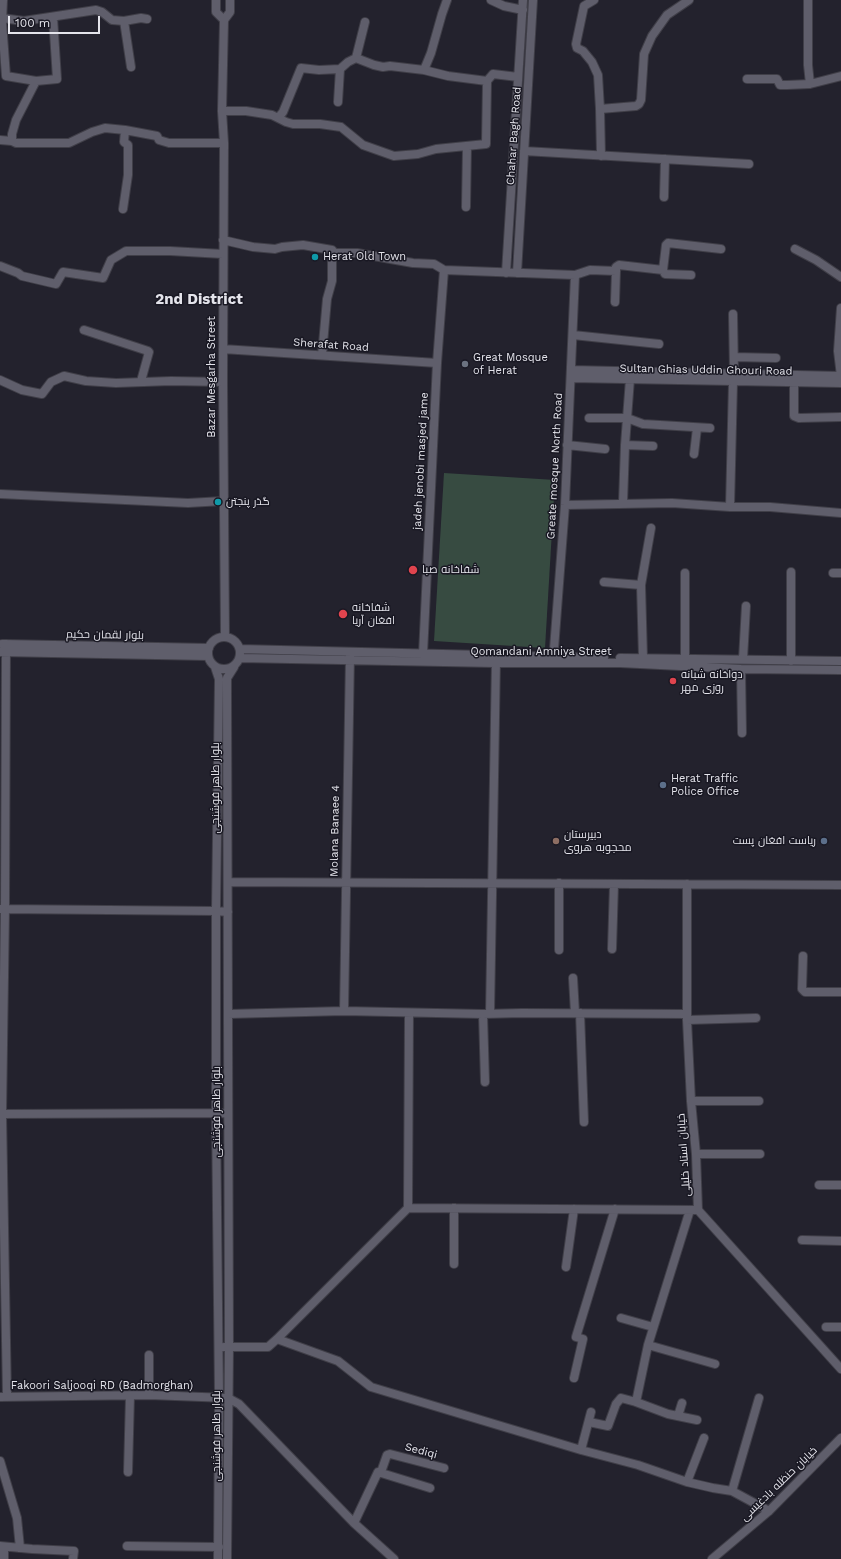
<!DOCTYPE html>
<html>
<head>
<meta charset="utf-8">
<style>
  body { margin:0 }
  #map { position:relative; width:841px; height:1559px; overflow:hidden; background:#23222d; font-family:"Work Sans",sans-serif }
  canvas { display:block }
  .scale { position:absolute; left:8px; top:16px; width:92px; height:18px; box-sizing:border-box; border:2px solid #e4e4eb; border-top:0; padding-left:5px; font-size:12px; line-height:14px; white-space:nowrap; color:#e4e4eb; -webkit-text-stroke:3px #191823; paint-order:stroke }
</style>
</head>
<body>
<div id="map">
<canvas width="841" height="1559"></canvas>
<div class="scale">100 m</div>
</div>
<script>
const ctx = document.querySelector('canvas').getContext('2d');
ctx.lineJoin = 'round';
function paint(path, color) {
  ctx.fillStyle = color;
  ctx.fill(path, 'evenodd');
}
function poly(rows) {
  const path = new Path2D();
  for (const r of rows) {
    if (r.length === 3) {
      path.moveTo(r[0] + r[2], r[1]);
      path.arc(r[0], r[1], r[2], 0, 2 * Math.PI);
      continue;
    }
    path.moveTo(r[0], r[1]);
    for (let i = 2; i < r.length; i += 2) path.lineTo(r[i], r[i + 1]);
  }
  return path;
}
function trace(path, color, width, dash) {
  ctx.strokeStyle = color;
  ctx.lineWidth = width;
  ctx.lineCap = dash ? 'butt' : 'round';
  ctx.setLineDash(dash || []);
  ctx.stroke(path);
}
function write(font, color, halo, rows, align = 'center') {
  ctx.font = font + ' "Work Sans",Cairo,sans-serif';
  ctx.lineWidth = 3;
  ctx.setLineDash([]);
  ctx.textBaseline = 'middle';
  ctx.strokeStyle = halo;
  ctx.fillStyle = color;
  for (const [text, x, y, turn = 0] of rows) {
    ctx.save();
    ctx.translate(x, y);
    ctx.rotate((+turn || 0) * Math.PI / 180);
    ctx.textAlign = isNaN(turn) ? turn : align;
    if (halo) ctx.strokeText(text, 0, 0);
    ctx.fillText(text, 0, 0);
    ctx.restore();
  }
}
paint(poly([
  [444,473,555,480,545,648,434,641]
]), '#374b41');
const minor = poly([
  [216,0,216,12,224,20],
  [491,0,504,6,523,10],
  [594,0,584,6,576,44,577,48,583,51,592,62,598,75,600,109],
  [808,0,808,65,810,84],
  [2,18,24,21,96,10,102,12,112,20,124,21,141,18,147,19],
  [124,21,131,67],
  [0,22,2,22,6,76,36,81,16,120,12,134,12,141,16,143,69,143,92,132,105,128,125,130,157,136,159,140,169,143,224,143],
  [2,22,3,0],
  [356,58,365,22],
  [424,70,431,53,442,14,447,0],
  [747,79,777,79,780,85,787,85,810,84,841,76],
  [36,81,57,79,53,17],
  [338,102,340,69],
  [222,111,246,111,272,115,286,122,293,124,320,124,341,127,363,145,394,156,418,154,436,149,486,144,487,81,493,74,518,77],
  [278,118,283,112,301,68,319,70,340,69,348,62,356,58,374,65,383,67,390,66,424,70,448,76,487,81],
  [0,140,12,141],
  [524,151,749,164],
  [601,156,600,109,636,106,639,104,641,100,644,54,652,36,667,15,689,0],
  [664,197,665,159],
  [466,207,467,146],
  [123,209,128,175,128,145,124,142,125,130],
  [223,240,253,247,275,249,282,247,303,245,332,250,335,253,357,253,413,263,434,264,444,270],
  [795,249,816,260,841,277],
  [0,266,18,273,22,276,56,284,63,272,103,278,111,260,126,251,170,251,223,254],
  [444,270,575,275,590,270,616,271],
  [663,270,666,245,668,243,721,249],
  [506,273,523,0],
  [517,273,533,0],
  [615,302,616,271,616,267,619,265,663,270,665,274,691,275],
  [733,314,734,373],
  [84,330,148,351,149,352,141,381],
  [573,335,659,344],
  [223,349,437,363],
  [322,355,327,299,332,281,332,250],
  [734,357,776,358],
  [571,370,841,376],
  [841,376,838,351,841,308],
  [571,378,841,383],
  [0,380,22,390,42,394,51,382,64,376,86,381,116,383,171,381,223,382],
  [794,383,794,416,799,418,841,417],
  [589,418,627,418,643,424,710,428],
  [567,445,605,449],
  [625,445,653,446],
  [694,454,697,428],
  [0,494,188,503,223,501],
  [623,503,625,445,630,379],
  [565,505,672,503,730,507,770,507,841,513],
  [730,507,733,382],
  [833,573,841,573],
  [604,582,641,585],
  [224,653,16],
  [225,637,223,382,224,143,222,111,224,20,230,12,230,0],
  [2,644,209,648],
  [6,644,5,908,2,1114,7,1397],
  [240,649,604,658],
  [0,652,208,656],
  [423,654,437,363,444,270],
  [240,658,495,663,620,663,741,669,841,670],
  [620,658,841,661],
  [643,658,641,585,651,528],
  [685,659,685,573],
  [743,659,746,606],
  [791,661,791,572],
  [553,662,565,505,575,275],
  [215,667,219,679,216,911,216,1114,219,1397,218,1559],
  [741,669,742,733],
  [228,882,841,885],
  [559,883,559,950],
  [687,884,687,1020,691,1101,696,1154,698,1210,841,1369],
  [1,909,216,911,228,912],
  [612,949,614,884],
  [803,956,802,989,805,992,841,992],
  [573,978,575,1013],
  [344,1011,350,655],
  [580,1013,584,1122],
  [228,1014,344,1011,483,1014,522,1013,687,1014],
  [483,1014,485,1082],
  [490,1014,496,659],
  [687,1020,756,1018],
  [691,1101,759,1101],
  [0,1114,228,1113],
  [696,1154,760,1154],
  [819,1185,841,1185],
  [408,1208,409,1013],
  [802,1240,841,1241],
  [454,1264,454,1208],
  [566,1267,574,1209],
  [621,1318,653,1327],
  [826,1327,841,1327],
  [277,1339,338,1361,371,1387,581,1450,638,1465,687,1482,713,1488,732,1491,769,1511],
  [648,1345,715,1364],
  [224,1347,268,1347,277,1339,408,1208,698,1210],
  [149,1355,149,1395],
  [574,1378,583,1339,576,1337,615,1209],
  [0,1397,149,1395,228,1398,239,1404,354,1523,394,1559],
  [636,1402,648,1345,690,1210],
  [678,1416,682,1403],
  [589,1422,608,1426,616,1404,621,1398,636,1402,668,1414,697,1420],
  [581,1450,591,1412],
  [0,1461,17,1518,20,1548],
  [128,1472,130,1396],
  [381,1472,387,1455,390,1454,444,1468],
  [687,1482,704,1438],
  [732,1491,759,1398],
  [354,1523,378,1472,430,1488],
  [0,1546,32,1549,74,1551,73,1559],
  [127,1546,219,1547],
  [4,1559,4,1547],
  [227,1559,229,1347,227,690,227,678,234,667],
  [712,1559,769,1511,841,1438]
]);
trace(minor, '#403f48', 10);
trace(minor, '#5f5e6b', 8);
for (const [x, y, r, color] of [
  [315,257,4,"#0f9aa8"],
  [465,364,4,"#6b7280"],
  [218,502,4,"#0f9aa8"],
  [413,570,5,"#e0444e"],
  [343,614,5,"#e0444e"],
  [673,681,4,"#e0444e"],
  [663,785,4,"#5c6f8a"],
  [556,841,4,"#8d6e63"],
  [824,841,4,"#5c6f8a"]
]) {
  const dot = new Path2D();
  dot.arc(x, y, r, 0, 2 * Math.PI);
  ctx.fillStyle = color;
  ctx.fill(dot);
  trace(dot, '#191823', 1.5);
}
write('11px', '#e4e4eb', '#191823', [
  ["Chahar Bagh Road",514,136,-86],
  ["Sherafat Road",331,345,4],
  ["Sultan Ghias Uddin Ghouri Road",706,370,1],
  ["Bazar Mesgarha Street",212,377,-90],
  ["jadeh jenobi masjed jame",421,461,-87],
  ["Greate mosque North Road",555,466,-87],
  ["بلوار لقمان حکیم",105,635,1],
  ["Qomandani Amniya Street",541,652],
  ["بلوار طاهر فوشنجی",216,788,-90],
  ["Molana Banaee 4",335,831,-89],
  ["بلوار طاهر فوشنجی",217,1112,-90],
  ["خیابان استاد خلیلی",684,1155,-94],
  ["Fakoori Saljooqi RD (Badmorghan)",102,1386],
  ["بلوار طاهر فوشنجی",217,1436,-90],
  ["Sediqi",421,1451,15],
  ["خیابان حنظله بادغیسی",779,1484,-44]
]);
write('11px', '#e4e4eb', '#191823', [
  ["Herat Old Town",323,257],
  ["Great Mosque",473,358],
  ["of Herat",473,371],
  ["گذر پنجتن",226,502],
  ["شفاخانه صبا",422,570],
  ["شفاخانه",352,608],
  ["افغان آریا",352,621],
  ["دواخانه شبانه",681,675],
  ["روزی مهر",681,688],
  ["Herat Traffic",671,779],
  ["Police Office",671,792],
  ["دبیرستان",564,835],
  ["محجوبه هروی",564,848],
  ["ریاست افغان پست",816,841,"right"]
], 'left');
write('bold 15px', '#e4e4eb', '#191823', [
  ["2nd District",199,300]
]);
</script>
</body>
</html>
